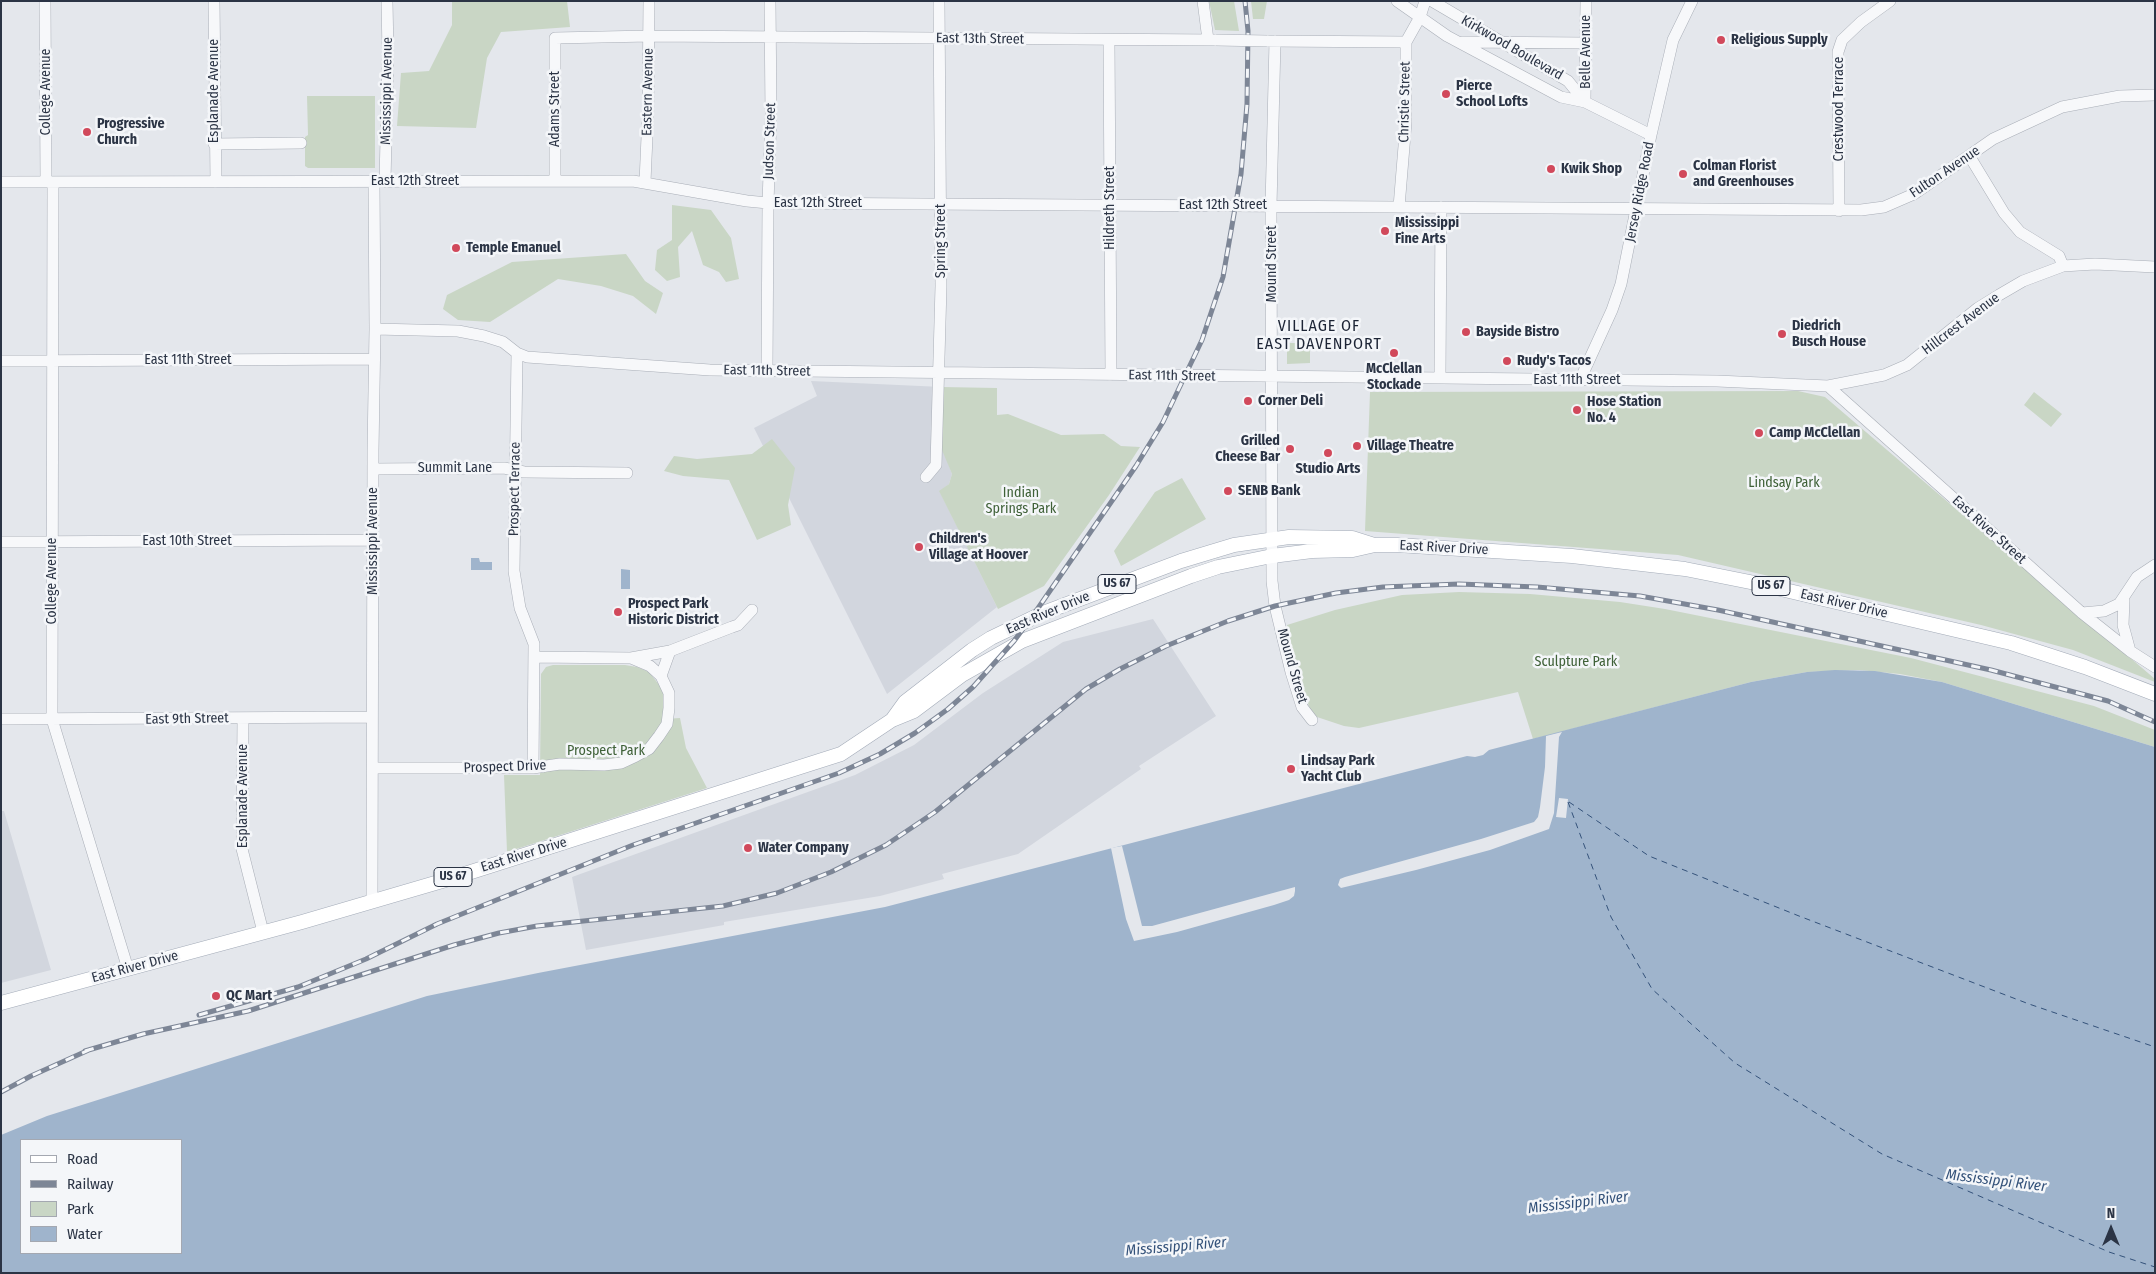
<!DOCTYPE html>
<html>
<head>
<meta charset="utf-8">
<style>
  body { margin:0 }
  #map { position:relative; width:2156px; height:1274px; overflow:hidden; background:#e4e7ec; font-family:"Fira Sans Condensed",sans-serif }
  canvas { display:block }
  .frame { position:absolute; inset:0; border:2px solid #2b3445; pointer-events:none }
  .legend { position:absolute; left:20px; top:1139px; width:162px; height:115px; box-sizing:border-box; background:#f4f6f9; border:1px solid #a4a8b1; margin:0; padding:6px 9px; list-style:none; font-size:15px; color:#2b3445 }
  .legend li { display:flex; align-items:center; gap:10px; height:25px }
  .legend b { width:25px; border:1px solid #a4a8b1 }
  .north { position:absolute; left:2086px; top:1204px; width:50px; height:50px; -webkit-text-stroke:4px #f4f6f9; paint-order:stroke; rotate:0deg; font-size:14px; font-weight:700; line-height:20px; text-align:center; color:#2b3445 }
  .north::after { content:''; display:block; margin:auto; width:18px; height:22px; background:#2b3445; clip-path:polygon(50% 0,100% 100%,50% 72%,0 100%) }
</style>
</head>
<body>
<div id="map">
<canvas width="2156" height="1274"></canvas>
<div class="frame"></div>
<ul class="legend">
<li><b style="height:6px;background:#fff"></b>Road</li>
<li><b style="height:6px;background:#7d8696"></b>Railway</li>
<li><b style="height:14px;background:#c9d6c5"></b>Park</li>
<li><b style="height:14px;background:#9fb4cc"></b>Water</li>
</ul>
<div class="north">N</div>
</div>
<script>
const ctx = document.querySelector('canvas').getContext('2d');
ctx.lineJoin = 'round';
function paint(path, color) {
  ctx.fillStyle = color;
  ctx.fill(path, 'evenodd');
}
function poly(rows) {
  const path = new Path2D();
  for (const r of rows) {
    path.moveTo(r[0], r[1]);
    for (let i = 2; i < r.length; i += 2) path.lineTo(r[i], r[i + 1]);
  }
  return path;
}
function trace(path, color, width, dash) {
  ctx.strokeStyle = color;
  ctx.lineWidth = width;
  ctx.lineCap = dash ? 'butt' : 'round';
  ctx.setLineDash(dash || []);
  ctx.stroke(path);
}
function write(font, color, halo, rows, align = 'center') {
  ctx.font = font + ' "Fira Sans Condensed",sans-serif';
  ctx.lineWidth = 5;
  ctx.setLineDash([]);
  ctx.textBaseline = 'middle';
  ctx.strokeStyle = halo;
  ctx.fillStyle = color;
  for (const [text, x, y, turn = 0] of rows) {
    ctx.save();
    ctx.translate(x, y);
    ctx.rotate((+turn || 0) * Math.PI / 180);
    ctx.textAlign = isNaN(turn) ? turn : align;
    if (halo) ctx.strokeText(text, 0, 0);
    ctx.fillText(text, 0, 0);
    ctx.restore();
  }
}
paint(poly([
  [811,381,942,387,948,463,952,474,949,484,940,492,997,607,887,694,754,428,817,396],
  [1153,619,1216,716,1139,766,1141,769,1018,854,942,874,944,879,880,896,724,922,724,925,586,950,572,877,855,775,914,745,983,693,1063,642],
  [1,811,4,811,51,970,1,983]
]), '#d2d6de');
paint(poly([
  [452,1,567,1,570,27,501,32,487,58,476,128,397,126,401,73,429,71,452,25],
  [1209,1,1234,1,1239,31,1215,30],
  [1251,1,1267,1,1264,19,1253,19],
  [307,96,375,96,375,168,308,168,305,166,305,137,308,135],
  [672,205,711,210,731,238,739,279,726,282,719,272,703,265,692,231,678,247,680,277,667,281,655,270,657,250,672,240],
  [626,254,645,281,663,293,656,314,633,296,601,286,558,279,490,322,458,320,443,309,447,295,512,262],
  [1287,343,1310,343,1310,363,1287,364],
  [942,387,997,388,997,415,1008,414,1061,435,1104,434,1121,446,1140,447,1109,495,1044,586,998,609,939,491,949,484,952,474,942,450],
  [1798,391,1825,397,2155,679,2155,682,2073,650,1981,625,1678,555,1365,531,1370,392],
  [2034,392,2062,414,2051,427,2024,405],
  [772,439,795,468,788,505,791,525,757,540,729,480,683,476,664,471,674,456,697,459,752,454],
  [1182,478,1206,519,1121,566,1114,551,1155,492],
  [1459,592,1530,594,1620,602,1665,609,1911,658,2094,706,2155,730,2155,747,1942,682,1900,674,1859,670,1807,672,1751,682,1533,739,1518,692,1359,728,1344,726,1317,717,1310,709,1294,665,1287,625,1335,610,1402,595],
  [553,665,625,665,637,667,649,672,664,691,664,719,680,718,686,748,707,788,507,852,504,775,540,775,541,674,546,667]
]), '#c9d6c5');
paint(poly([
  [471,558,479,558,480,562,492,562,492,570,471,570],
  [621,569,630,570,630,589,621,589],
  [1835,670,1875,671,1942,682,2155,747,2155,1273,1,1273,1,1135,47,1116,427,996,538,973,885,907,1467,756,1475,757,1483,755,1489,750,1751,682,1807,672],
  [21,1140,181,1140,181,1253,21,1253]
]), '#9fb4cc');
paint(poly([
  [1562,732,1559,737,1554,813,1549,829,1490,850,1416,870,1341,888,1338,885,1340,879,1345,877,1481,839,1534,822,1538,817,1540,807,1545,767,1546,736],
  [1559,798,1568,799,1566,818,1556,817],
  [1122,846,1142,926,1152,926,1295,887,1295,891,1294,896,1289,900,1274,905,1177,932,1134,941,1126,919,1111,848]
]), '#e4e7ec');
trace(poly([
  [1568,802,1611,917,1652,989,1735,1063,1882,1154,2109,1252,2155,1267],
  [1569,802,1649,856,1799,916,2029,1004,2155,1047]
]), '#34527a', 1, [6, 5]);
const minor = poly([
  [45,1,46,182],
  [214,1,216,182],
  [1203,1,1208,40],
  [1397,1,1447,36,1561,97,1585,102,1651,135],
  [1432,1,1568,81,1585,102],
  [1109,40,1111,375],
  [1267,41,1406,42],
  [1275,41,1271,206,1272,581,1275,606,1291,672,1302,707,1312,720],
  [1462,42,1586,43],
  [1585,102,1586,1],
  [214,144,301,143],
  [1970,157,2004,213,2020,232,2059,256,2063,266],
  [385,181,388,54,387,1],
  [555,181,555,38,649,36,1216,40],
  [1,182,633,181,747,201,768,203,1861,210,1884,207,1914,194,1993,139,2062,107,2120,96,2155,95],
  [53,182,52,719,128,969],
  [645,182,648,114,649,1],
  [1399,207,1406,122,1406,42,1420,17,1425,1],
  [1839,211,1838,52,1842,40,1861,22,1890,1],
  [375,329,458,331,484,336,503,342,517,353,527,357,710,370,1717,381,1828,386,1884,375,1907,365,1978,308,1999,295,2023,281,2063,266,2095,264,2155,267],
  [517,353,514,571,520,608,534,644,533,768],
  [1,361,374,359],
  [767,371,768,203,771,116,770,1],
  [1440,378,1441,207],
  [1580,380,1612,310,1621,284,1651,135,1673,40,1692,1],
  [1828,386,2082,613,2130,651,2155,667],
  [373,469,504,468,524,472,627,473],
  [926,477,936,465,941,286,939,1],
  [1,542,373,540],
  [2124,600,2123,625,2130,651],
  [2082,613,2104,611,2119,604,2137,577,2155,565],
  [631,658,670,651,732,627,738,625,752,610],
  [661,676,670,651],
  [243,718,242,849,263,932],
  [1,719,372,717],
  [373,768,533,768,560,764,604,765,621,763,636,756,649,749,659,736,667,724,669,708,669,693,661,676,650,666,631,658,534,657],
  [372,901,373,451,375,329,374,182]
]);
const major = poly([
  [892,720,905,702,972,650,991,638,1043,613,1181,561,1234,545,1289,537,1352,538,1374,545],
  [1,1003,302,922,449,879,841,754,892,720,914,711,962,675,1022,641,1191,576,1218,567,1272,556,1312,551,1353,550,1375,545,1397,545,1572,556,1685,569,1755,583,2011,643,2085,667,2155,694]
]);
trace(minor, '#a9aeb7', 12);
trace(major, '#a3abb8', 15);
trace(minor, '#f7f8fa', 11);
trace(major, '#fff', 14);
const rail = poly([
  [199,1015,298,987,366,959,437,924,633,845,839,773,880,754,915,733,948,709,973,687,1014,641,1034,614,1136,466,1163,422,1202,340,1223,277,1241,174,1247,104,1248,31,1245,1],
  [85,1051,143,1034,248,1011,454,945,499,933,537,926,723,906,777,893,831,872,886,845,935,812,1086,689,1120,669,1166,646,1228,621,1275,606,1336,593,1383,587,1459,584,1537,587,1640,596,1718,610,1991,670,2108,701,2155,722],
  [1,1092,31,1076,91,1049]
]);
trace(rail, '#7d8696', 5);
trace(rail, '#f4f6f9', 3, [9]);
const minorBridge = poly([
  [1216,40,1267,41]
]);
trace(minorBridge, '#a9aeb7', 12, []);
trace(minorBridge, '#f7f8fa', 11);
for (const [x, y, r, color] of [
  [1721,40,5,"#d1495b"],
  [1446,94,5,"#d1495b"],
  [87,132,5,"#d1495b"],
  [1551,169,5,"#d1495b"],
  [1683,174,5,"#d1495b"],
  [1385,231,5,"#d1495b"],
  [456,248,5,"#d1495b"],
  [1466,332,5,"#d1495b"],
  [1782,334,5,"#d1495b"],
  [1394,353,5,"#d1495b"],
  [1507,361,5,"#d1495b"],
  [1248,401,5,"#d1495b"],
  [1577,410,5,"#d1495b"],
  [1759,433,5,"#d1495b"],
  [1357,446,5,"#d1495b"],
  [1290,449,5,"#d1495b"],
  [1328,453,5,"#d1495b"],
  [1228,491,5,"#d1495b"],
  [919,547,5,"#d1495b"],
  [618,612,5,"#d1495b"],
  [1291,769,5,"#d1495b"],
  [748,848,5,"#d1495b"],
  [216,996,5,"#d1495b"]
]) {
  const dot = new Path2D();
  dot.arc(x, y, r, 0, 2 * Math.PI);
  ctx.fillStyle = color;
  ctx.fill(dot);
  trace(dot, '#f4f6f9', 2);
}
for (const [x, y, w] of [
  [1117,584,38],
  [1771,586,38],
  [453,877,38]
]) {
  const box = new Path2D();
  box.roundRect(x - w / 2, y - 9.5, w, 19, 4);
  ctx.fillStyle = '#f4f6f9';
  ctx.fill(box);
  trace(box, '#2b3445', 1);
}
write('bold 12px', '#2b3445', null, [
  ["US 67",1117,584],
  ["US 67",1771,586],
  ["US 67",453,877]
]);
write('14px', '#2b3445', '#f4f6f9', [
  ["East 13th Street",980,39,1],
  ["Kirkwood Boulevard",1512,48,30],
  ["Belle Avenue",1586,52,-90],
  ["Esplanade Avenue",214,91,-90],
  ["Mississippi Avenue",387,91,-89],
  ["College Avenue",46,92,-90],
  ["Eastern Avenue",648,92,-89],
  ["Christie Street",1405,102,-89],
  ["Adams Street",555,109,-90],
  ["Crestwood Terrace",1839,109,-90],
  ["Judson Street",770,141,-88],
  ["Fulton Avenue",1945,172,-34],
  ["East 12th Street",415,181],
  ["Jersey Ridge Road",1640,192,-79],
  ["East 12th Street",818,203],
  ["East 12th Street",1223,205],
  ["Hildreth Street",1110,208,-90],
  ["Spring Street",941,241,-90],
  ["Mound Street",1272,264,-90],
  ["Hillcrest Avenue",1961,324,-37],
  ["East 11th Street",188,360],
  ["East 11th Street",767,371,1],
  ["East 11th Street",1172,376,1],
  ["East 11th Street",1577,380],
  ["Summit Lane",455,468],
  ["Prospect Terrace",515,489,-89],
  ["East River Street",1989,530,42],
  ["East 10th Street",187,541],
  ["Mississippi Avenue",373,541,-90],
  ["East River Drive",1444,548,3],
  ["College Avenue",52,581,-90],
  ["East River Drive",1844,604,13],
  ["East River Drive",1048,613,-23],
  ["Mound Street",1292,666,74],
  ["East 9th Street",187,719,-1],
  ["Prospect Drive",505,767,-2],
  ["Esplanade Avenue",243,796,-90],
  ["East River Drive",524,855,-17],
  ["East River Drive",135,967,-15]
]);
write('bold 14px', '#2b3445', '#f4f6f9', [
  ["Religious Supply",1731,40],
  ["Pierce",1456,86],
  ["School Lofts",1456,102],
  ["Progressive",97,124],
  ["Church",97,140],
  ["Colman Florist",1693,166],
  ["and Greenhouses",1693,182],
  ["Kwik Shop",1561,169],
  ["Mississippi",1395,223],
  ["Fine Arts",1395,239],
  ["Temple Emanuel",466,248],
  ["Diedrich",1792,326],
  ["Busch House",1792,342],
  ["Bayside Bistro",1476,332],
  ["Rudy's Tacos",1517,361],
  ["McClellan",1394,369,"center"],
  ["Stockade",1394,385,"center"],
  ["Corner Deli",1258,401],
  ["Hose Station",1587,402],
  ["No. 4",1587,418],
  ["Camp McClellan",1769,433],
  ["Grilled",1280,441,"right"],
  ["Cheese Bar",1280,457,"right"],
  ["Village Theatre",1367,446],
  ["Studio Arts",1328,469,"center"],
  ["SENB Bank",1238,491],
  ["Children's",929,539],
  ["Village at Hoover",929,555],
  ["Prospect Park",628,604],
  ["Historic District",628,620],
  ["Lindsay Park",1301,761],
  ["Yacht Club",1301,777],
  ["Water Company",758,848],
  ["QC Mart",226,996]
], 'left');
write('14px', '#3f6138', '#f4f6f9', [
  ["Lindsay Park",1784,483],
  ["Indian",1021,493],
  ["Springs Park",1021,509],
  ["Sculpture Park",1576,662],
  ["Prospect Park",606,751]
]);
write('italic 15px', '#34527a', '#f4f6f9', [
  ["Mississippi River",1996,1181,7],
  ["Mississippi River",1578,1203,-7],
  ["Mississippi River",1176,1247,-5]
]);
ctx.letterSpacing = '1px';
write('16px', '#1d2536', '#f4f6f9', [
  ["VILLAGE OF",1319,327],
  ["EAST DAVENPORT",1319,345]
]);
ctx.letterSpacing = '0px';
</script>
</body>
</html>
